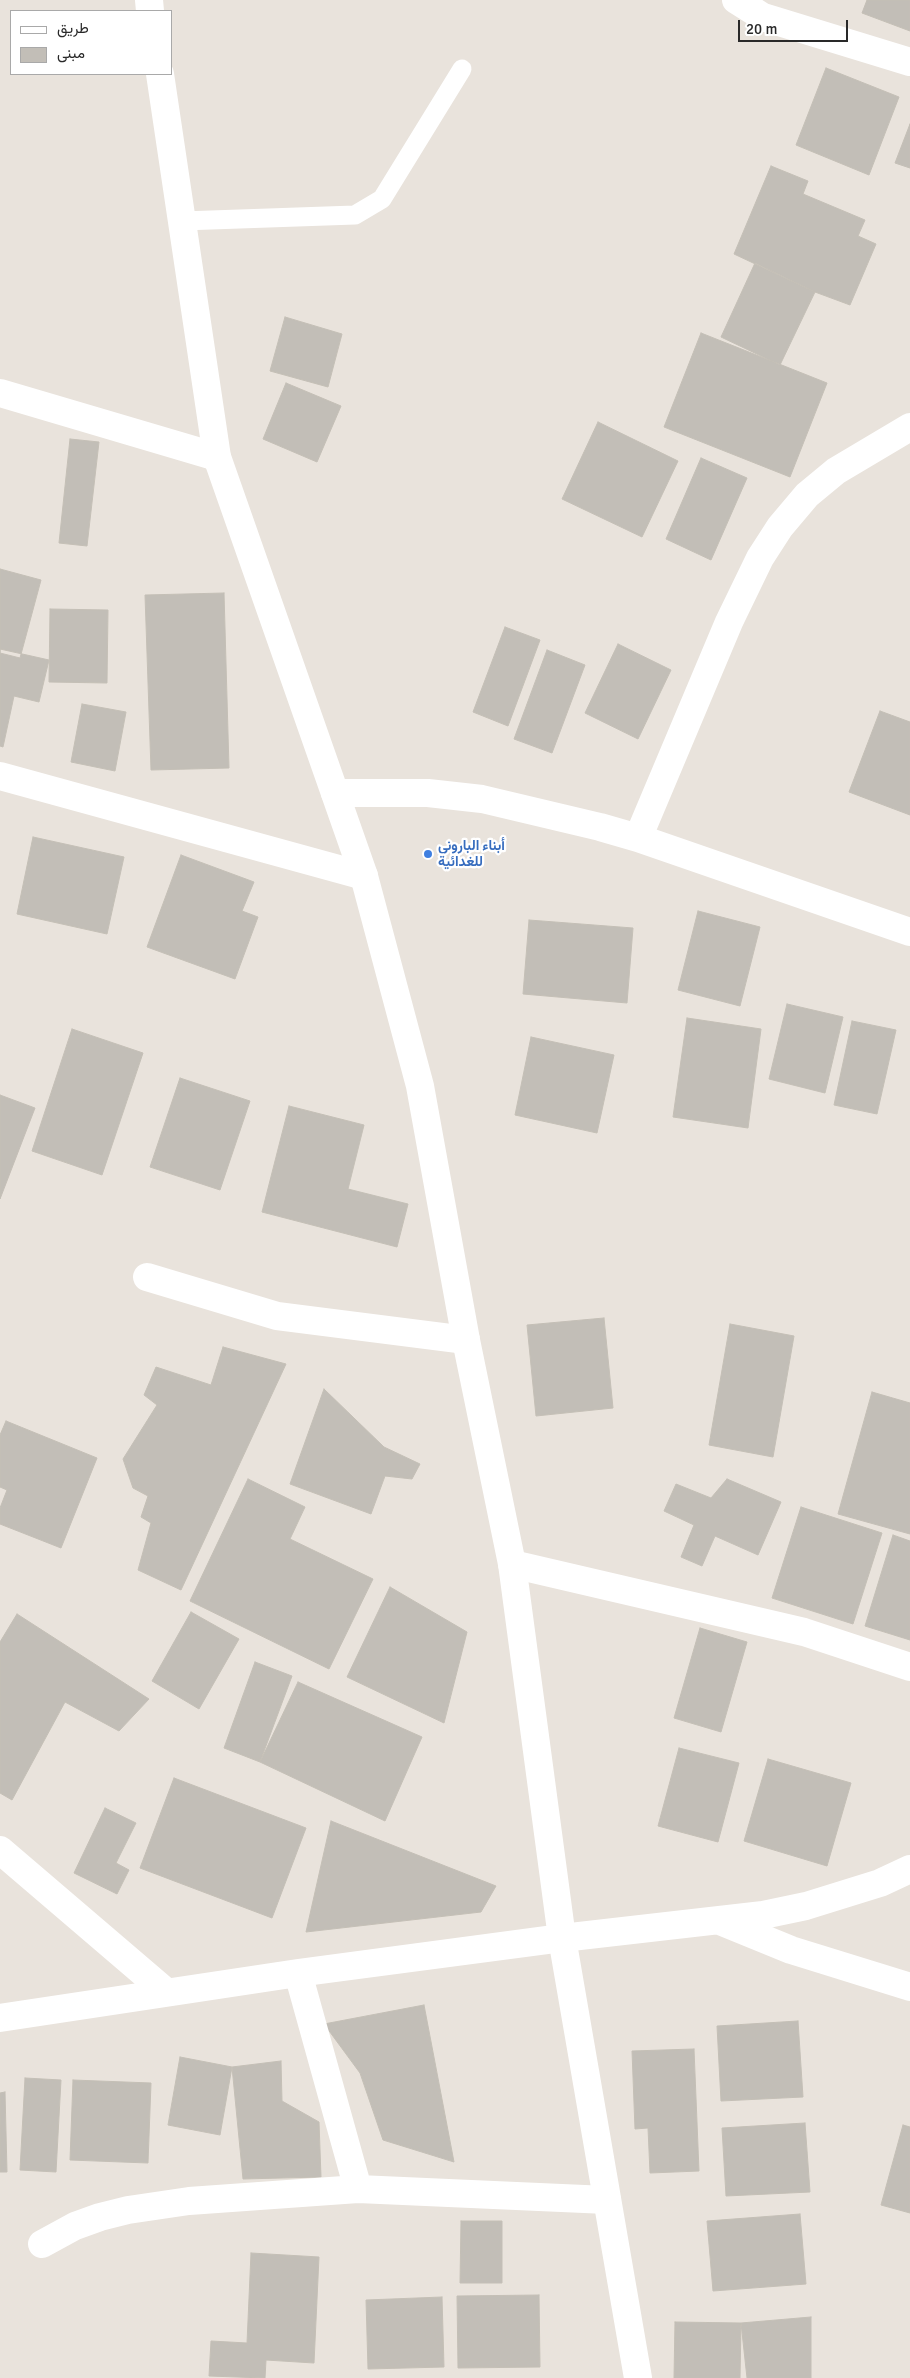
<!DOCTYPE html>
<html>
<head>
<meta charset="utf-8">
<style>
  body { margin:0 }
  #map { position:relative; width:910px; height:2378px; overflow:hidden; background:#e9e3dc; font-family:Signika,Vazirmatn,sans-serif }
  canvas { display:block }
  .legend { position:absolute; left:10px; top:10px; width:162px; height:65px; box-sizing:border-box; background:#fff; border:1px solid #a9a9a9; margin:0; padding:6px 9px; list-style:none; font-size:15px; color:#292929 }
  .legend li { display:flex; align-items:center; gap:10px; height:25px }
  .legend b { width:25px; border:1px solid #a9a9a9 }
  .scale { position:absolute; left:738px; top:20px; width:110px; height:22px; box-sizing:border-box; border:2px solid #292929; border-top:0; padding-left:6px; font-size:15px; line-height:18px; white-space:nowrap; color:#292929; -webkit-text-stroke:4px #fff; paint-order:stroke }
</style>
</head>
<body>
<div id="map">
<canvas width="910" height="2378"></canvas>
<ul class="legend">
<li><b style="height:6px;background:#fff"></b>طريق</li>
<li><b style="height:14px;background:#c2beb7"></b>مبنى</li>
</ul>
<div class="scale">20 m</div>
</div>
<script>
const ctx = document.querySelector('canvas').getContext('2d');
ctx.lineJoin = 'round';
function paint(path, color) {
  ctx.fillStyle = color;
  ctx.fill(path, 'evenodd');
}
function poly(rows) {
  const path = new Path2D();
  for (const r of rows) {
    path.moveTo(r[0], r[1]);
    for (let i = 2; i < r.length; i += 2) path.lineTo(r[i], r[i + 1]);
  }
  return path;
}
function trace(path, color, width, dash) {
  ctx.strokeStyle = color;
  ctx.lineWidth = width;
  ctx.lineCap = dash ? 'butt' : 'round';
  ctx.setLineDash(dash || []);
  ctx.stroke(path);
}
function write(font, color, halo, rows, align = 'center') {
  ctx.font = font + ' Signika,Vazirmatn,sans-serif';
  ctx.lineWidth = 4.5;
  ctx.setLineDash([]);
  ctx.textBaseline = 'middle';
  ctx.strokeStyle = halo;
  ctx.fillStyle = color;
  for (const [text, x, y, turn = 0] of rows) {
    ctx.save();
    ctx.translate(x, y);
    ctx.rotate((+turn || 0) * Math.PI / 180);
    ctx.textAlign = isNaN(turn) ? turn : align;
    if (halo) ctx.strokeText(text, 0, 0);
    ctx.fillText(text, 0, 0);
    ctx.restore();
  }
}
const building = poly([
  [867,0,910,0,910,31,862,13,867,0],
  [826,68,899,97,869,175,796,145,826,68],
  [910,124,910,168,895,163,910,124],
  [771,166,808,181,803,194,865,220,858,236,876,244,850,305,815,292,734,254,771,166],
  [755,263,815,292,780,365,721,337,755,263],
  [285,317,342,334,328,387,270,371,285,317],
  [701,333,827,383,790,477,664,427,701,333],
  [286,383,341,406,317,462,263,439,286,383],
  [598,422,678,461,642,537,562,499,598,422],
  [70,439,99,442,87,546,59,543,70,439],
  [701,458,747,478,711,560,666,539,701,458],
  [0,569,41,580,20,658,0,653,0,569],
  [224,593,229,768,151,770,145,595,224,593],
  [50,609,108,610,107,683,49,682,50,609],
  [505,627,540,640,508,726,473,712,505,627],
  [618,644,671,670,638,739,585,713,618,644],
  [0,649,49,660,39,702,14,696,3,747,0,746,0,649],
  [547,650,585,665,552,753,514,739,547,650],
  [82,704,126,712,115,771,71,762,82,704],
  [880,711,910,722,910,815,849,792,880,711],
  [33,837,124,857,107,934,17,914,33,837],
  [181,855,254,882,242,911,258,917,235,979,147,947,181,855],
  [698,911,760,927,740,1006,678,990,698,911],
  [529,920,633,928,627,1003,523,994,529,920],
  [787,1004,843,1017,825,1093,769,1079,787,1004],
  [687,1018,761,1029,748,1128,673,1117,687,1018],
  [852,1021,896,1030,877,1114,834,1105,852,1021],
  [72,1029,143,1053,102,1175,32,1151,72,1029],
  [531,1037,614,1055,597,1133,515,1115,531,1037],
  [180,1078,250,1101,220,1190,150,1167,180,1078],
  [0,1095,35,1108,0,1199,0,1095],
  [289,1106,364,1125,348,1189,408,1204,397,1247,262,1212,289,1106],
  [604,1318,613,1408,536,1416,527,1325,604,1318],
  [730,1324,794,1336,773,1457,709,1445,730,1324],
  [223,1347,286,1364,181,1590,138,1570,151,1523,141,1517,148,1496,133,1488,123,1459,157,1405,144,1395,156,1367,211,1385,223,1347],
  [324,1389,384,1447,420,1464,412,1479,385,1476,371,1514,290,1484,324,1389],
  [872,1392,910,1403,910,1534,838,1514,872,1392],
  [6,1421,97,1458,61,1548,0,1524,0,1508,7,1490,0,1487,0,1435,6,1421],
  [248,1479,305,1507,290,1539,373,1579,329,1669,190,1601,248,1479],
  [727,1479,781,1502,758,1555,715,1536,702,1566,681,1557,694,1525,664,1511,676,1484,711,1498,727,1479],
  [801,1507,882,1533,853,1624,772,1598,801,1507],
  [893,1535,910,1541,910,1640,865,1626,893,1535],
  [390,1587,467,1632,444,1723,347,1677,390,1587],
  [191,1612,239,1639,199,1709,152,1681,191,1612],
  [17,1614,149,1699,119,1731,65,1702,12,1800,0,1793,0,1642,17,1614],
  [700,1628,747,1642,721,1732,674,1718,700,1628],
  [255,1662,292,1676,260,1762,224,1748,255,1662],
  [298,1682,422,1737,385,1821,260,1762,298,1682],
  [679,1748,739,1763,718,1842,658,1826,679,1748],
  [768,1759,851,1783,827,1866,744,1841,768,1759],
  [174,1778,306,1828,272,1918,140,1868,174,1778],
  [105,1808,136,1823,116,1863,129,1870,117,1894,74,1873,105,1808],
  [331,1821,496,1886,481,1912,306,1932,331,1821],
  [424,2005,454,2162,383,2140,360,2073,324,2024,424,2005],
  [798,2021,803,2097,721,2101,717,2026,798,2021],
  [694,2049,699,2171,650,2173,648,2128,635,2129,632,2051,694,2049],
  [180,2057,232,2067,220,2135,168,2125,180,2057],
  [281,2061,282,2101,319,2122,321,2177,243,2179,232,2067,281,2061],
  [25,2078,61,2080,56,2172,20,2170,25,2078],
  [73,2080,151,2083,148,2163,70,2160,73,2080],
  [5,2092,7,2172,0,2172,0,2093,5,2092],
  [805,2123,810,2192,726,2196,722,2128,805,2123],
  [903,2125,910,2127,910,2213,881,2205,903,2125],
  [800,2214,806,2284,713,2291,707,2221,800,2214],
  [461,2221,502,2221,502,2283,460,2283,461,2221],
  [251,2253,319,2257,314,2363,266,2360,265,2378,209,2376,211,2341,247,2343,251,2253],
  [539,2295,540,2367,458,2368,457,2296,539,2295],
  [442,2297,444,2367,368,2369,366,2300,442,2297],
  [811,2317,811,2378,747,2378,741,2323,811,2317],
  [675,2322,741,2323,740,2378,674,2378,675,2322]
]);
paint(building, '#c2beb7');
trace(building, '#c4bfb6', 1);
trace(poly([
  [182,221,355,215,382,199,462,69]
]), '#fff', 19);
trace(poly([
  [736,0,763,17,910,62],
  [0,393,217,457],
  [0,776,364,876],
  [335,793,428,793,482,799,600,827,638,838,910,932],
  [638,838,729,622,760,558,780,527,807,495,836,471,910,427],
  [147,1277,277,1316,466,1340],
  [512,1564,804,1632,910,1667],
  [0,1850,166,1992],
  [720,1921,791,1950,910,1987],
  [298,1973,358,2189],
  [0,2018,298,1973,562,1938,763,1915,806,1906,880,1883,910,1869],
  [42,2244,75,2226,100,2217,128,2210,189,2201,358,2189,607,2200]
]), '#fff', 28);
trace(poly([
  [149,0,150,11],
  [160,74,217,457,364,876,420,1086,466,1340,512,1564,562,1938,638,2378]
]), '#fff', 28);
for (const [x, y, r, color] of [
  [428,854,5,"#3f7fe0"]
]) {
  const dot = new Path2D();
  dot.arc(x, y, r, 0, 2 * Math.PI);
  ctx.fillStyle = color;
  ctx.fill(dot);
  trace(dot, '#fff', 2);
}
write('bold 14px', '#366cbe', '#fff', [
  ["أبناء البارونى",438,846],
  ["للغدائية",438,862]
], 'left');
</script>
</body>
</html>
